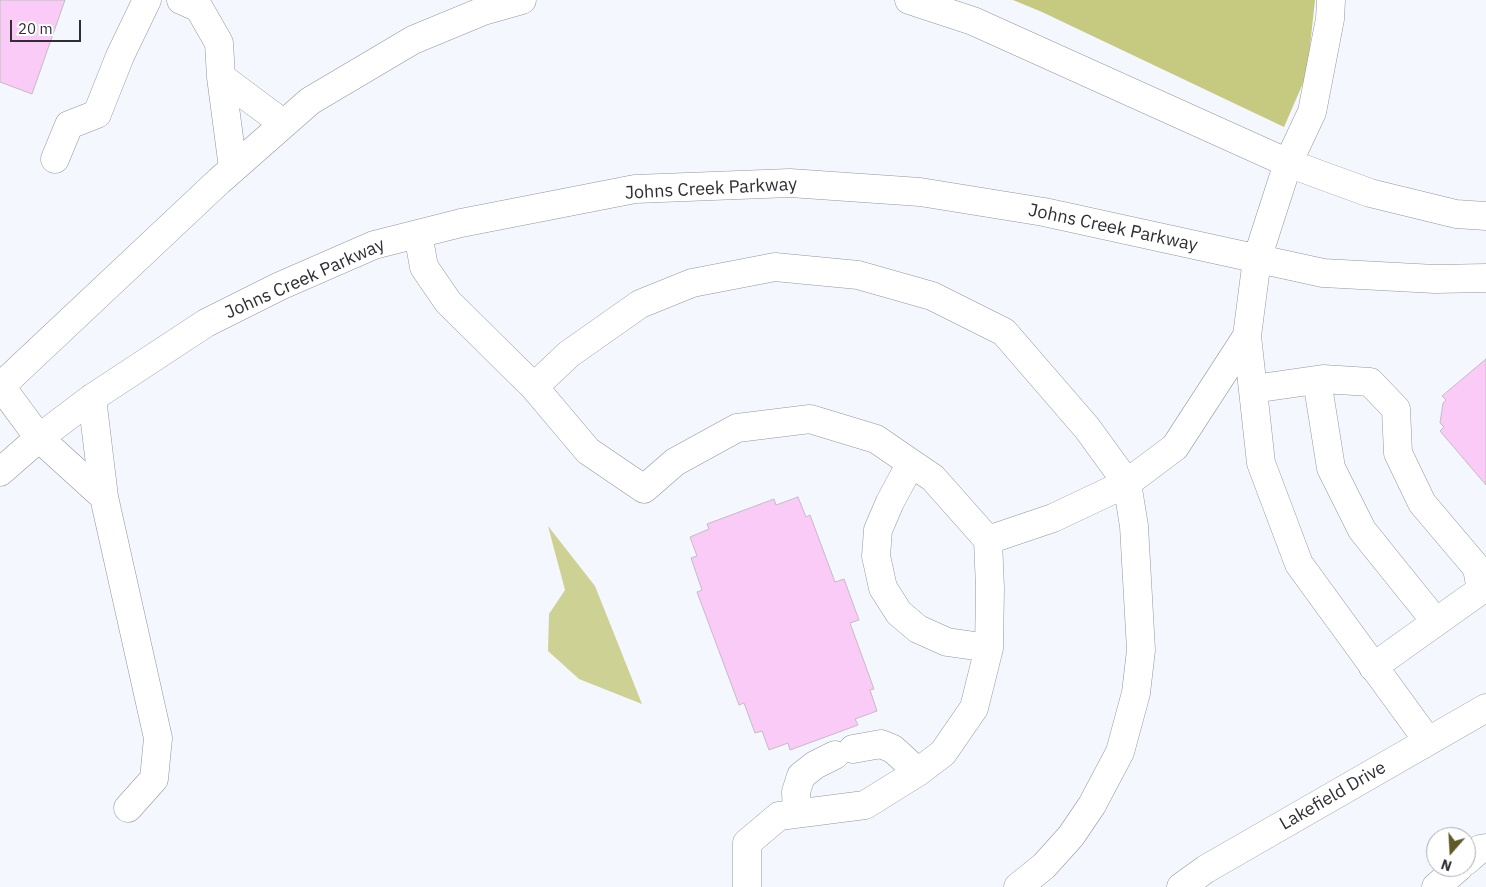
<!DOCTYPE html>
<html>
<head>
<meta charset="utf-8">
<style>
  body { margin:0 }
  #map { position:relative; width:1486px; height:887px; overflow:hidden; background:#f5f7fe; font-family:"IBM Plex Sans",sans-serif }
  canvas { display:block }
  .north { position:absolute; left:1426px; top:827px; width:50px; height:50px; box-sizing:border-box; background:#fff; border:1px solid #abacae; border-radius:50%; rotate:199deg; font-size:14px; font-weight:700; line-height:20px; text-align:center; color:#2e2f34 }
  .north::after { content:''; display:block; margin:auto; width:18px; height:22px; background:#5f5925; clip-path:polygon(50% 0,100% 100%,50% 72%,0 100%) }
  .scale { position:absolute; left:10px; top:20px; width:71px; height:22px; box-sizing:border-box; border:2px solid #2e2f34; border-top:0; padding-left:6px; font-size:15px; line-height:18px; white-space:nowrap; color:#2e2f34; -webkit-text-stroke:4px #fff; paint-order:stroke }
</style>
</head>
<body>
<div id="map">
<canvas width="1486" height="887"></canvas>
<div class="north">N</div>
<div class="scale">20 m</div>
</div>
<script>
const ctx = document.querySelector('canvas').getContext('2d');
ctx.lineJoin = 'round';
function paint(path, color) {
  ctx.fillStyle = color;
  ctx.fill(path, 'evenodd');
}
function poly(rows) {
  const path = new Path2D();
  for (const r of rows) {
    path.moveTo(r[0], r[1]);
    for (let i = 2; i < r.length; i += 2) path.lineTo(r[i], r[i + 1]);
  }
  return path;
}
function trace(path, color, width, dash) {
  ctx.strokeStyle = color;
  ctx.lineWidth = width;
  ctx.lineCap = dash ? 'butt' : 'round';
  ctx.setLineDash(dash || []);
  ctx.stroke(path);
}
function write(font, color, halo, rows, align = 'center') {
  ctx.font = font + ' "IBM Plex Sans",sans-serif';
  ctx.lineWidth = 4;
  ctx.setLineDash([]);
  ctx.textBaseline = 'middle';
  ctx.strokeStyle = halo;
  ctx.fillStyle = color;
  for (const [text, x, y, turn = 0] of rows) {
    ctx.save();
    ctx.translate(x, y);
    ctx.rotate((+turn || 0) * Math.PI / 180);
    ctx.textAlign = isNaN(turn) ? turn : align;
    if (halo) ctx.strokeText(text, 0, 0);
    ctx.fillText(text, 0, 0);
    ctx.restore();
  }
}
paint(poly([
  [548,526,595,586,642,704,579,679,548,651,549,614,565,590]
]), '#ced194');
paint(poly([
  [1013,0,1315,0,1307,74,1284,127,1042,12]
]), '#c6c980');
const building = poly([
  [0,0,65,0,32,94,0,82,0,0],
  [1486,359,1486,485,1440,431,1444,427,1440,423,1443,403,1446,400,1442,396,1486,359],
  [798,497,806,517,810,515,835,582,844,579,859,620,850,623,874,689,870,690,877,711,855,719,858,725,790,750,788,743,769,750,762,731,755,733,744,703,739,705,697,592,702,590,691,558,697,556,690,537,709,529,707,524,774,499,776,505,798,497]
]);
paint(building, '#f9cbf6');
trace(building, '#c4bbc4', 1);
const minor = poly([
  [181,0,199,8,219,43,221,77],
  [909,0,973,21,1288,163,1370,193,1456,214,1486,216],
  [55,159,69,125,97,114,120,56,147,0],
  [233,168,221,77,284,124],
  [418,234,424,267,448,302,534,387,588,451,644,489,675,462,737,428,810,419,876,439,911,463,933,478,988,540,990,588,989,648,974,708,943,753,918,772,865,805,779,816,747,843,747,887],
  [1247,336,1261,463,1299,564,1428,741],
  [1317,380,1331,468,1362,530,1436,622],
  [0,385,39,438,104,497],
  [0,387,219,181,310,101,413,40,483,11,522,0],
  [534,387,569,354,640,304,692,283,775,267,858,275,932,296,1004,332,1087,428,1127,483,1134,526,1141,650,1136,693,1120,752,1092,805,1071,836,1044,866,1018,887],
  [1253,389,1323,379,1370,382,1396,409,1398,453,1422,503,1477,568,1481,590,1373,667],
  [92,398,104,497,158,738,154,779,128,808],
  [911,463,890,502,878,530,876,556,883,588,899,613,918,629,947,642,989,648],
  [0,472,39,438,92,398,206,323,280,286,374,245,461,223,635,189,790,183,920,192,1044,212,1323,273,1435,279,1486,278],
  [988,540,1053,518,1127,483,1175,447,1247,336,1257,259,1288,163,1312,112,1330,19,1331,0],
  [853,749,881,744,893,749,918,772],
  [797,813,796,792,801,776,815,765,835,755],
  [1466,861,1480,849,1486,848],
  [1181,887,1206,869,1486,708],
  [1436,887,1459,867]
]);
trace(minor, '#9295a0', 29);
trace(minor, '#fff', 28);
write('18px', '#2e2f34', '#fff', [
  ["Johns Creek Parkway",711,189,-3],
  ["Johns Creek Parkway",1113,228,12],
  ["Johns Creek Parkway",305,279,-24],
  ["Lakefield Drive",1333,796,-30]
]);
</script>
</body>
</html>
